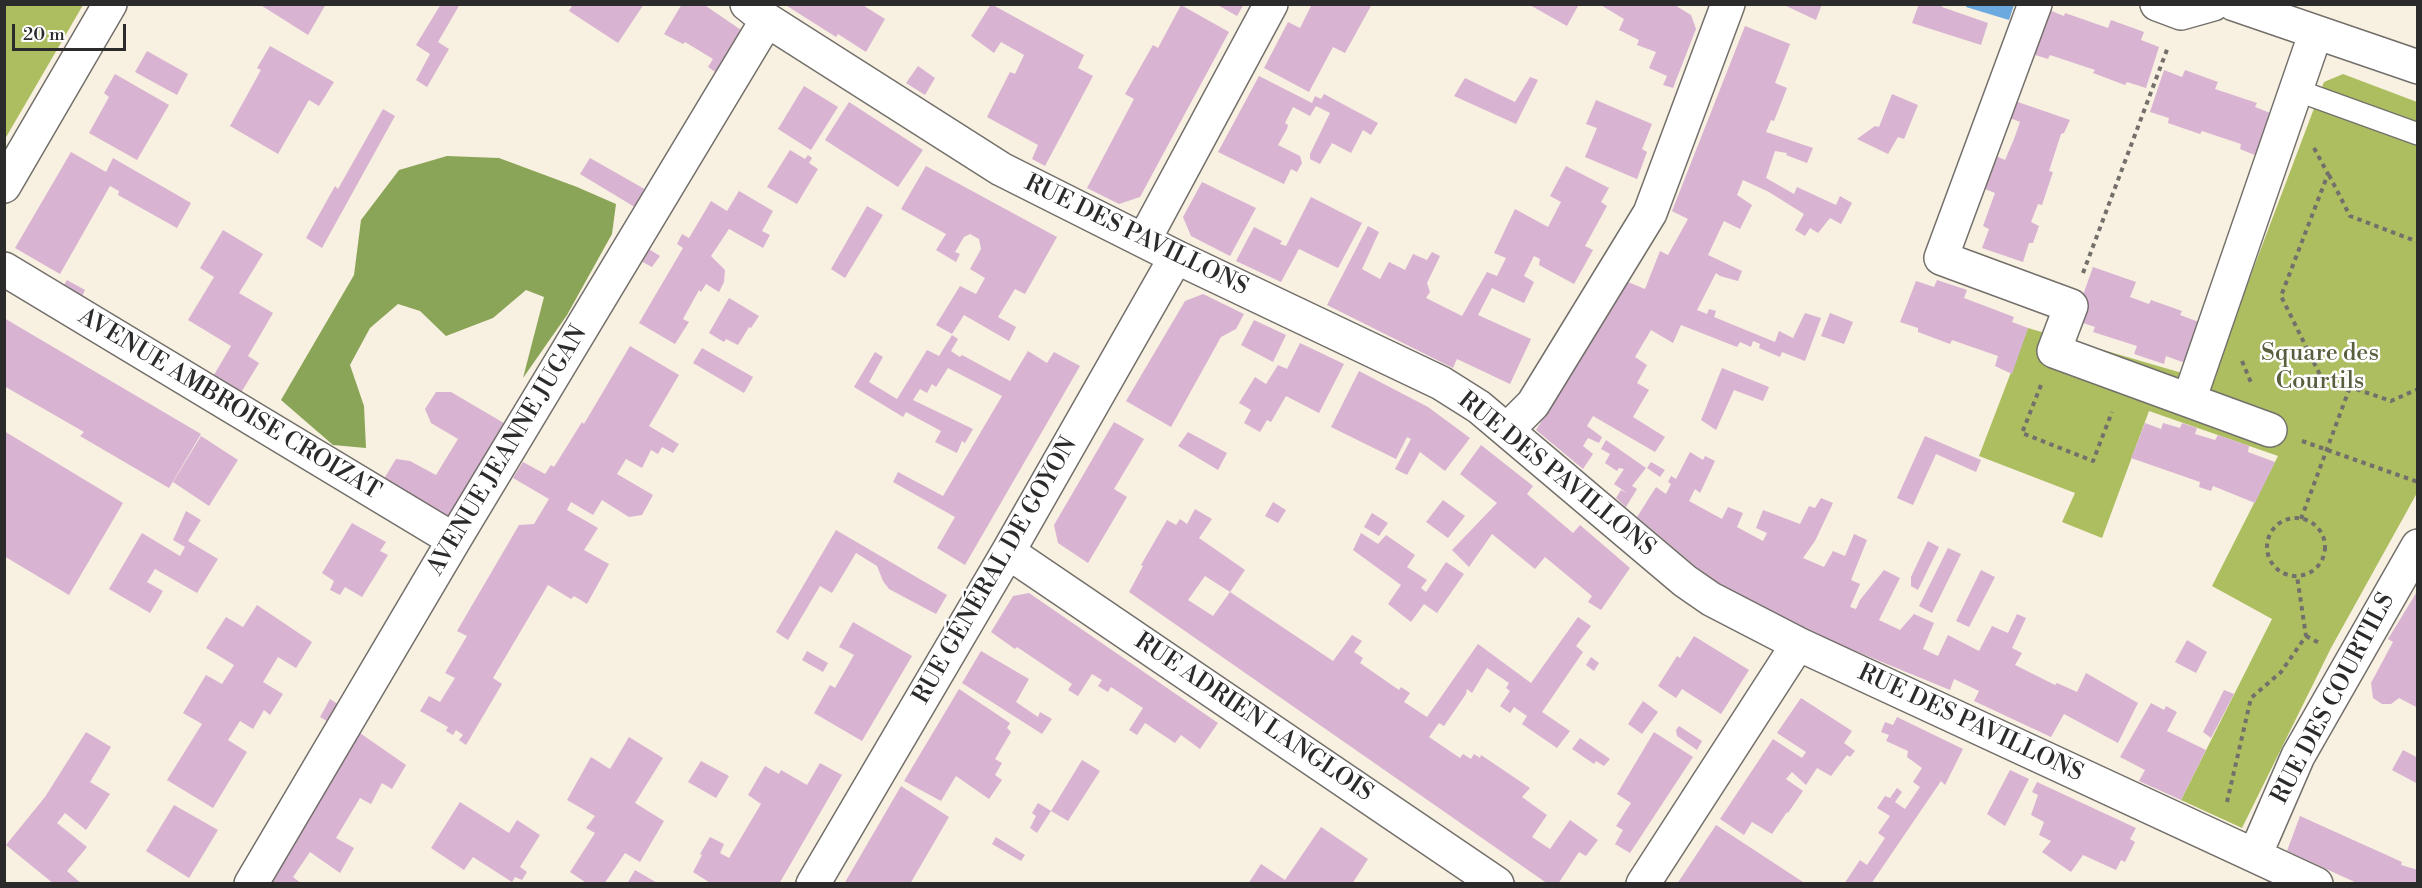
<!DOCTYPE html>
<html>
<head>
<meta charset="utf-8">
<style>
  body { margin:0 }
  #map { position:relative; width:2422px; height:888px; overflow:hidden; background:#f8f0e1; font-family:"Libre Bodoni",serif }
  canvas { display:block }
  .frame { position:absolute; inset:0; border:6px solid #2b2b2b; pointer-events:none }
  .scale { position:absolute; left:12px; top:24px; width:114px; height:27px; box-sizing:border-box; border:3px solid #2b2b2b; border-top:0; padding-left:8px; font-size:18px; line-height:21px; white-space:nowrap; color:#2b2b2b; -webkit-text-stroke:4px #fff; paint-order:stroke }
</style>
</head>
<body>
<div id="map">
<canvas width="2422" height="888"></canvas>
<div class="frame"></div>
<div class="scale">20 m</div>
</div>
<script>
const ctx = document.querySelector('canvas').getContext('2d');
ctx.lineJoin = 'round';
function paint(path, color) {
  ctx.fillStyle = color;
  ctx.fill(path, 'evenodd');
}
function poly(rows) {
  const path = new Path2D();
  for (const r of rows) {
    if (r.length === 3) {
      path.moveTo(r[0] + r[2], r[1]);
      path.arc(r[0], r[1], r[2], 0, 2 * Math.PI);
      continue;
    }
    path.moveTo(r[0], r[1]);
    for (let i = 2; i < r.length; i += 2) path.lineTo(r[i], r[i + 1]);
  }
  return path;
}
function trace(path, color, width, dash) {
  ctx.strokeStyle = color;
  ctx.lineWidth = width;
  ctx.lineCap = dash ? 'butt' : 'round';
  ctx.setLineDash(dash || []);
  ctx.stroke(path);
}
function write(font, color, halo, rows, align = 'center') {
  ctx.font = font + ' "Libre Bodoni",serif';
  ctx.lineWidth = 5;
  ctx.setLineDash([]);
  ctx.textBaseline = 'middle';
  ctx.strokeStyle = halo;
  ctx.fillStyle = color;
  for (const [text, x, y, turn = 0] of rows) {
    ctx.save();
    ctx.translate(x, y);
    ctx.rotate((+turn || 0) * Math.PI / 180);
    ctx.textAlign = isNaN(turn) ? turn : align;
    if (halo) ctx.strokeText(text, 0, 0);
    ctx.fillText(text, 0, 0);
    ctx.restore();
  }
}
paint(poly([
  [5,4,83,5,5,139,4,5],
  [2343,74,2417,102,2417,493,2331,648,2242,828,2181,800,2272,619,2212,586,2278,456,2149,411,2102,538,2062,522,2075,493,1979,456,2028,328,2182,373,2218,362,2324,82]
]), '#adbe61');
paint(poly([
  [447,156,499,158,577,187,616,204,612,234,567,315,523,378,544,297,526,290,493,318,446,336,420,311,398,304,370,328,350,365,364,406,366,448,333,445,281,400,354,275,361,220,399,170]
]), '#8aa557');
paint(poly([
  [1967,5,1967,4,2014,5,2009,20,1966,7]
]), '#6ca9de');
paint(poly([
  [259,4,326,4,308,35],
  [441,4,460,4,438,42,449,49,427,87,416,80,430,54,416,45],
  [573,4,644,4,618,43,569,11],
  [682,4,703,4,744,32,718,74,708,67,713,59,685,42,683,44,664,34],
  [784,4,861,4,885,19,866,52,838,34,836,37],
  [991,4,1084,55,1078,68,1093,76,1045,166,1032,159,1038,145,987,117,1010,72,1015,74,1024,55,1001,42,994,53,971,36],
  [1216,4,1244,4,1237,16],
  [1312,4,1372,4,1345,53,1333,47,1309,92,1264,68,1288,22,1300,28],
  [1528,4,1579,4,1567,26],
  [1599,4,1673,4,1691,15,1696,29,1673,88,1663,85,1667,76,1649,68,1656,52,1637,45,1639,40,1619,30,1624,19],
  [1782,4,1822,4,1816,20],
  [1919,4,1943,4,1942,7,1988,23,1981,45,1912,23],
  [1181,5,1229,32,1140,197,1119,204,1087,188,1134,99,1125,94,1153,45,1158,48],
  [2049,10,2064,16,2065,13,2108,28,2111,20,2144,32,2141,40,2159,47,2146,88,2127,82,2125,85,2093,73,2095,70,2050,55,2048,59,2032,54],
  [1745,26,1790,44,1775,83,1787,88,1774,121,1771,120,1766,132,1813,148,1807,163,1786,155,1787,153,1775,151,1766,178,1794,194,1797,187,1836,205,1840,196,1852,203,1841,224,1830,218,1818,233,1810,228,1805,236,1795,230,1804,214,1769,192,1743,180,1737,195,1752,205,1740,229,1724,221,1708,255,1742,271,1738,281,1720,276,1716,273,1697,310,1707,314,1709,309,1716,311,1714,317,1775,342,1779,331,1793,338,1805,313,1821,318,1805,361,1782,352,1780,357,1759,348,1760,344,1753,341,1751,347,1740,342,1737,347,1681,325,1673,343,1651,330,1635,357,1647,365,1637,383,1649,390,1633,417,1665,437,1655,452,1593,416,1587,426,1602,437,1599,443,1588,438,1583,446,1593,454,1583,469,1536,430,1628,282,1645,289,1660,251,1668,255,1688,219,1672,211],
  [270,46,334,82,319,106,309,100,278,154,230,126,261,70,257,68],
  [147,51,188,74,177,95,135,72],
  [918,66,935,78,925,95,906,83],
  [2164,70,2182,77,2185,70,2218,82,2215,89,2257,103,2255,107,2273,114,2257,156,2240,149,2241,144,2202,131,2200,134,2168,123,2169,118,2150,112],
  [115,74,169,105,137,160,89,133,109,97,104,93],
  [1259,76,1312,103,1315,96,1321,99,1324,94,1378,123,1371,135,1363,130,1351,153,1332,143,1320,164,1310,159,1310,154,1330,113,1316,106,1310,116,1293,107,1285,123,1288,125,1287,129,1278,145,1300,156,1302,163,1297,172,1291,169,1284,184,1218,152],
  [1530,77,1538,80,1516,124,1454,96,1465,78,1515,102],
  [804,86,838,107,811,150,778,129],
  [1892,94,1918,105,1904,139,1898,137,1888,154,1857,139,1875,126,1879,127],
  [1596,100,1652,124,1642,149,1647,152,1637,179,1585,157,1597,128,1586,124],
  [2015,101,2070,120,2064,133,2061,134,2049,171,2053,172,2042,205,2038,204,2031,222,2039,226,2033,243,2029,243,2023,262,1982,248,1989,229,1983,226,1995,193,1985,189,1996,156,2005,160,2014,139,2020,122,2010,118],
  [849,102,923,150,898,187,825,140],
  [383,109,395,116,322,248,306,238,335,186,338,189],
  [790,150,805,159,808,155,812,158,809,163,818,169,797,204,767,187],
  [71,152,106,172,113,158,191,203,177,228,118,195,119,191,110,186,60,274,15,248],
  [590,158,648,191,638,209,580,174],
  [926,166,1057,237,1025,294,1015,289,998,317,1016,327,1009,341,964,315,952,334,936,325,960,286,976,294,985,278,970,269,981,249,979,239,970,234,964,237,955,252,960,254,956,262,936,250,946,234,901,209],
  [1566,166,1609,188,1601,202,1607,206,1585,246,1593,250,1574,284,1539,265,1540,259,1534,256,1524,276,1534,282,1524,303,1492,288,1478,315,1531,339,1510,384,1457,359,1453,368,1327,305,1368,226,1379,232,1362,269,1380,279,1389,262,1405,270,1413,254,1427,260,1432,252,1440,256,1427,283,1430,292,1426,298,1462,316,1487,272,1497,276,1506,258,1494,253,1515,209,1548,227,1561,202,1550,196],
  [1202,182,1256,208,1230,256,1191,236,1183,217],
  [739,191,773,211,762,231,770,235,763,248,729,229,711,256,725,270,724,282,719,292,706,284,701,292,699,290,683,319,689,322,675,344,639,323,683,248,677,244,682,234,689,238,711,201,727,211],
  [1311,197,1362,223,1338,268,1299,249,1281,282,1236,261,1254,227,1282,241,1280,244,1286,246],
  [867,206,883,215,845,278,831,269],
  [223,230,263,254,239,293,273,313,248,356,259,363,239,396,211,380,231,346,188,320,214,277,200,268],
  [644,246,660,256,652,267,637,259],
  [2093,267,2136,282,2130,297,2149,304,2151,300,2182,311,2180,315,2199,322,2185,363,2166,356,2164,364,2134,354,2137,346,2093,332,2095,327,2074,320],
  [67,280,85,290,80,301,61,290],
  [1937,280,1967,290,1964,298,2014,317,2012,322,2028,328,2012,374,1995,366,1998,356,1952,340,1950,344,1918,332,1918,328,1900,322,1916,281,1934,287],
  [1203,294,1244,314,1236,329,1221,337,1171,427,1126,401,1185,301],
  [729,298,759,316,751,328,749,327,738,345,726,339,724,342,709,333],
  [1830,313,1853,322,1844,344,1821,336],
  [4,318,201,434,169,488,80,436,84,432,4,386],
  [1254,320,1286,335,1273,362,1241,345],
  [952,335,958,339,951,351,960,357,962,355,1010,381,1028,351,1047,363,1054,352,1080,366,965,565,937,548,955,517,893,482,898,472,943,496,1002,396,948,368,936,387,932,384,927,393,920,389,913,400,973,429,965,443,962,441,957,453,935,442,941,431,906,412,903,417,854,387,875,352,883,357,869,382,897,399,927,350,939,356],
  [1300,343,1344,364,1319,413,1286,396,1271,422,1267,420,1260,432,1244,423,1251,410,1239,403,1255,377,1266,384,1278,365,1287,369],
  [630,346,679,375,649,426,679,444,673,453,662,447,658,454,651,450,642,468,626,459,617,474,653,495,642,515,629,517,602,500,593,515,571,502,567,510,598,528,584,550,609,564,587,604,574,596,571,599,548,585,493,678,502,684,466,745,459,740,463,735,456,730,453,735,446,731,448,727,420,711,429,696,440,702,455,678,445,673,467,636,457,631,519,525,534,524,549,499,513,478,523,462,545,474,551,465,554,467,582,422,584,424],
  [702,348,753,377,744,393,693,363],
  [1722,368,1769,387,1763,401,1734,390,1716,430,1701,420],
  [1359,371,1428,407,1470,438,1445,471,1420,452,1407,475,1395,469,1411,439,1407,437,1396,459,1331,427],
  [436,392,451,392,509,426,451,524,382,482,396,459,410,461,436,475,458,439,431,423,425,409],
  [1114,422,1144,439,1114,489,1127,497,1088,563,1058,543,1054,525],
  [2145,423,2161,429,2163,423,2180,428,2182,423,2197,428,2195,434,2215,440,2218,435,2249,446,2248,452,2275,462,2255,503,2213,486,2211,491,2199,487,2200,482,2131,458],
  [4,431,123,503,69,595,4,556],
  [1188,432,1227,453,1218,470,1178,446],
  [201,436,238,460,209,506,173,482],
  [1925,436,1981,460,1976,472,1936,454,1913,505,1897,498],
  [1606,440,1646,468,1632,486,1637,489,1626,507,1616,498,1621,490,1627,493,1614,484,1624,469,1619,468,1617,471,1605,463,1610,454,1601,449],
  [1481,445,1533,486,1527,494,1573,533,1580,525,1630,568,1601,610,1588,602,1592,596,1545,557,1535,569,1492,534,1469,567,1452,550,1497,503,1460,474],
  [1690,452,1703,460,1705,456,1715,461,1700,493,1695,489,1689,501,1722,519,1728,507,1743,513,1737,527,1763,541,1767,533,1756,528,1763,510,1800,524,1809,506,1815,508,1821,498,1833,503,1815,541,1803,558,1824,567,1833,551,1845,556,1854,534,1867,540,1851,580,1860,584,1850,607,1856,609,1860,600,1884,570,1900,578,1879,620,1900,630,1914,614,1934,623,1923,649,1938,656,1948,635,1979,651,1992,626,2008,633,2017,614,2026,618,2012,648,2022,653,2015,665,2055,685,2057,683,2077,692,2086,673,2138,703,2118,743,2064,714,2051,737,1974,701,1979,691,1954,679,1950,690,1809,632,1712,580,1637,517,1656,487,1666,494,1671,484,1668,482,1671,476,1676,479],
  [1651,462,1665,470,1660,477,1647,468],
  [1443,500,1465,516,1448,538,1426,522],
  [1273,502,1286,510,1278,523,1265,516],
  [1195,509,1212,519,1199,538,1245,570,1230,592,1205,576,1188,600,1213,616,1230,592,1333,661,1352,635,1362,641,1354,652,1363,658,1360,663,1399,690,1401,687,1410,693,1404,702,1427,717,1478,644,1531,683,1578,617,1591,626,1576,646,1583,652,1542,712,1570,731,1557,748,1522,724,1527,716,1514,707,1510,713,1500,706,1510,691,1506,688,1509,683,1487,668,1472,693,1467,689,1466,694,1444,726,1439,723,1429,737,1460,758,1463,754,1471,759,1474,754,1480,758,1481,755,1530,788,1522,797,1547,815,1532,837,1550,849,1570,820,1598,840,1586,856,1579,852,1558,884,1548,884,1129,592,1143,566,1141,565,1167,520,1176,525,1180,519,1187,524],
  [186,511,201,520,188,541,218,559,197,593,155,569,147,582,163,591,150,613,109,589,142,533,180,556,185,547,173,540],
  [1372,513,1388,523,1379,536,1364,527],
  [352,523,386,542,380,551,388,555,362,597,345,587,340,595,330,590,334,581,322,573],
  [836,530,947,595,936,614,889,589,883,581,877,566,856,553,832,593,820,586,788,640,776,632],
  [1361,533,1378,544,1386,535,1415,555,1407,567,1427,580,1421,588,1426,592,1446,562,1464,574,1437,613,1424,604,1411,622,1388,604,1401,585,1353,550],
  [1928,541,1939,547,1918,590,1911,586,1911,577],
  [1948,548,1961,554,1932,613,1919,606],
  [1981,570,1995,577,1969,627,1956,621],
  [2418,590,2418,708,2399,698,2391,704,2382,704,2373,698,2371,683,2393,642,2388,639],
  [1029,593,1218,723,1200,749,1181,735,1175,743,1145,723,1137,735,1129,730,1143,708,1111,687,1108,692,1098,686,1102,680,1092,674,1078,696,1068,690,1072,684,1017,647,1015,649,991,632,1013,596],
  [257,605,312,642,296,668,278,657,263,682,283,694,270,715,264,710,253,729,240,721,228,740,247,752,213,808,167,780,202,724,183,713,206,675,222,684,234,665,206,648,226,617,243,627],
  [853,622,912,656,862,741,814,713,830,685,835,688,854,655,839,647],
  [1694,636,1749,670,1721,714,1682,689,1676,698,1658,686,1677,656,1680,658],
  [2187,640,2207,652,2196,673,2175,662],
  [807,651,828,663,823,672,802,660],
  [981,651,1029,679,1016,702,1038,717,1040,712,1052,719,1042,734,962,683],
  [1591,657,1599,663,1594,671,1586,665],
  [959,689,1010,723,1007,728,1011,732,995,759,1002,763,995,775,1002,780,989,799,956,776,941,801,904,781],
  [2224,690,2234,694,2211,738,2203,732],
  [1801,698,1852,731,1844,743,1855,751,1850,757,1847,755,1831,776,1817,768,1806,785,1792,772,1786,779,1803,791,1788,813,1787,812,1772,834,1752,822,1744,835,1720,819,1773,739,1802,758,1806,752,1777,733],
  [330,699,342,707,332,724,320,717],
  [1643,701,1658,712,1642,734,1628,724],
  [2151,703,2164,710,2166,706,2177,712,2167,731,2206,750,2181,800,2139,781,2145,770,2120,757],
  [1897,717,1963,749,1945,785,1941,781,1871,884,1844,884,1860,860,1867,865,1885,838,1878,833,1890,816,1877,808,1885,796,1890,798,1897,788,1902,792,1895,802,1905,809,1920,787,1913,782,1922,768,1907,757,1908,751,1886,741,1889,735,1881,732,1885,722,1893,725],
  [1679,726,1702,741,1697,750,1677,736,1676,730],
  [357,731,406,765,392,789,382,783,371,804,360,798,336,838,354,848,340,873,310,852,293,877,302,884,267,884],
  [86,732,111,747,90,782,110,794,86,830,65,813,57,823,87,847,67,871,82,884,54,884,6,845,45,797],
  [1654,732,1693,757,1630,853,1615,844,1623,830,1616,826,1631,803,1617,794],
  [629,737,663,758,635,803,664,821,640,862,625,853,604,884,588,884,570,872,595,833,586,828,595,816,567,800,591,757,610,769],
  [1580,738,1610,759,1604,766,1596,761,1594,764,1572,749],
  [2403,750,2418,758,2418,784,2392,770],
  [1082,760,1100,771,1068,821,1051,811],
  [701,761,729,776,716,798,688,782],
  [820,763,842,775,779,884,712,884,693,872,702,855,700,854,710,837,724,844,720,853,729,858,761,804,748,795,765,766,779,774,781,770,807,785],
  [2010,770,2029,779,2005,826,1987,814],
  [2037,782,2136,828,2130,839,2135,842,2125,862,2121,860,2116,870,2083,855,2071,872,2042,852,2051,841,2039,835,2044,822,2031,815,2038,795,2032,792],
  [901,786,949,817,910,884,844,884],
  [460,802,509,833,517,820,540,835,520,867,527,872,522,880,515,877,512,882,473,857,464,870,431,848],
  [1038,803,1051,811,1037,833,1030,828,1036,816,1032,813],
  [174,805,218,830,189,878,146,851],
  [2300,816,2402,862,2401,865,2418,870,2418,884,2359,884,2287,851],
  [1716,825,1806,884,1677,884],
  [1321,827,1368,859,1352,884,1248,884,1261,864,1285,880],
  [996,837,1025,855,1021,861,992,844],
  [635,870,659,884,627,884]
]), '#d9b3d2');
const lane = poly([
  [2296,90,2418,134]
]);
const street = poly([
  [747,4,767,20,1001,169,1176,257,1441,383,1479,407,1685,581,1711,599,1798,644,2316,884],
  [2035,4,1941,258,2071,306,2054,351,2270,430],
  [2157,4,2181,13,2213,4],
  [2234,4,2418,67],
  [4,186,110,4],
  [1144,240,1271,4],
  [4,269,454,540],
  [2189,400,2316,32],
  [1507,430,1533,404,1650,213,1728,4],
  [1008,552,1497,884],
  [2255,855,2298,756,2418,546],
  [251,884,454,540,767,20],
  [813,884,1008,552,1176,257],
  [1643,884,1798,644]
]);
trace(lane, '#73706b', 24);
trace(street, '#73706b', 36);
trace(poly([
  [2314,148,2328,174,2281,296,2321,377,2391,401,2418,389],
  [2329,175,2350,216,2418,242],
  [2083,273,2168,47],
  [2242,361,2252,385],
  [2041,385,2022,433,2093,461,2112,412],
  [2302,441,2418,482],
  [2296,547,29],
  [2301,519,2350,387],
  [2306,636,2321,644],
  [2227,802,2251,698,2281,672,2306,636,2297,576]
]), '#73706b', 4, [4.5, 4.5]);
trace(lane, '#fff', 21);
trace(street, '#fff', 33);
write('24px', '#2b2b2b', '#fff', [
  ["RUE DES PAVILLONS",1136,236,26],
  ["AVENUE AMBROISE CROIZAT",229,405,31],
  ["AVENUE JEANNE JUGAN",508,451,-59],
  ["RUE DES PAVILLONS",1556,475,39],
  ["RUE GÉNÉRAL DE GOYON",996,571,-60],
  ["RUE DES COURTILS",2334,699,-62],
  ["RUE ADRIEN LANGLOIS",1253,718,34],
  ["RUE DES PAVILLONS",1970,724,25]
]);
write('24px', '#585e3e', '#fff', [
  ["Square des",2320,354],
  ["Courtils",2320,382]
]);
</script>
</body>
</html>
